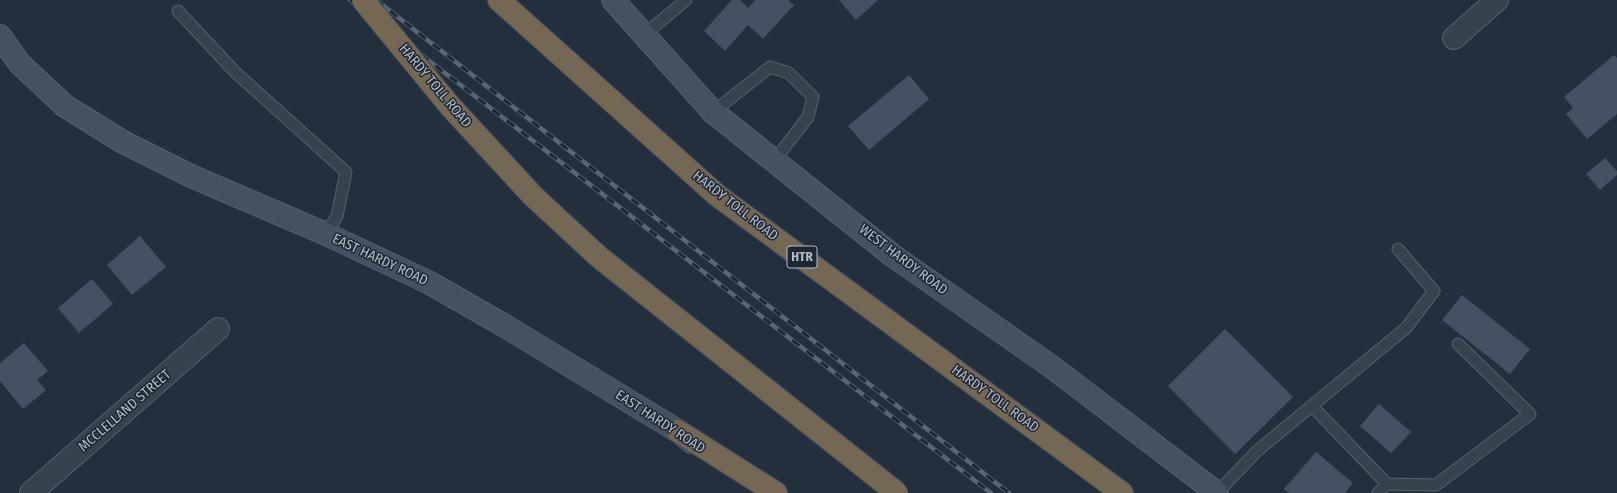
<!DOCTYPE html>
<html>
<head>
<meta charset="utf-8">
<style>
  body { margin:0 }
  canvas { display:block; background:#242f3e }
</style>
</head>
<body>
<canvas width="1617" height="493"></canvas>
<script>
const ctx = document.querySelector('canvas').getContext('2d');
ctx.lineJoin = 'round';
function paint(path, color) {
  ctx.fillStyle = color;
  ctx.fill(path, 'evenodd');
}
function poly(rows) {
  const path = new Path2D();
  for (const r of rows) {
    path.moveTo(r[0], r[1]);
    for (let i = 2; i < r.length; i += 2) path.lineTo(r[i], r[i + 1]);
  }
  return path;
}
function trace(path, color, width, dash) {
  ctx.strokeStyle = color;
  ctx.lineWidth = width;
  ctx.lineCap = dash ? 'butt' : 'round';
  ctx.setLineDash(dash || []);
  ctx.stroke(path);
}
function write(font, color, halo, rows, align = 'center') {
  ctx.font = font + ' "Fira Sans Condensed",sans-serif';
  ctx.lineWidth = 3;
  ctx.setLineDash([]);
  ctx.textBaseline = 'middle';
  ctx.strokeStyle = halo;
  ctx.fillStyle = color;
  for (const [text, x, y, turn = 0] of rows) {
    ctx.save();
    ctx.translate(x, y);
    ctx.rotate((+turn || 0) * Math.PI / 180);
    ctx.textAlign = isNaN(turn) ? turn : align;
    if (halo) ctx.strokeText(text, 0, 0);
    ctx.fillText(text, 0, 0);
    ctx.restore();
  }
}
paint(poly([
  [732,0,740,0,748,8,755,0,788,0,794,5,763,39,748,25,725,51,704,31],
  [839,0,878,0,856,20],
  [1614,55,1617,58,1617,114,1587,139,1566,114,1573,108,1564,97],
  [909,75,929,99,869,150,848,126],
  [1605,158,1617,171,1617,175,1600,190,1586,174],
  [140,236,166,267,132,295,107,265],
  [92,279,113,304,79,333,58,308],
  [1462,295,1530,349,1510,374,1442,320],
  [1225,329,1293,397,1235,454,1168,386],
  [24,343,48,371,37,380,46,390,23,409,0,381,0,363],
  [1379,404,1411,432,1391,453,1360,426],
  [1316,452,1353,483,1345,493,1289,493,1284,489]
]), '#455162');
const lane = poly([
  [178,11,235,72,346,172,337,216,326,234],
  [644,35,686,0],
  [713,112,770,67,789,73,813,97,808,117,774,161],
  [1312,406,1387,484],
  [1217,493,1257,451,1406,328,1434,291,1398,249],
  [1378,493,1387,484,1436,485,1530,414,1458,344]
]);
const street = poly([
  [1454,38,1497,0],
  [31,493,218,329]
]);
const secondary = poly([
  [613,0,713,112,892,255,1052,367,1217,493],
  [0,36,20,64,65,106,123,142,191,176,326,234,430,283,505,326,678,431,692,442]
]);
const highway = poly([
  [499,0,718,196,1122,493],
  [678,431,776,493]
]);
trace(lane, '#565f6c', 13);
trace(street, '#565f6c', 24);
trace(secondary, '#565f6c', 24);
trace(highway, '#434c59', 24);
trace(lane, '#38414e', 11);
trace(street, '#38414e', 22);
trace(secondary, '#465061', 22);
trace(highway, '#746855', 22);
const rail = poly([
  [350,0,991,493],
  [376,0,1009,493]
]);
trace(rail, '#5a6575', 4.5);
trace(rail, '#1d2633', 3, [9]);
const highwayBridge = poly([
  [363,0,450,106,533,196,599,257,897,493]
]);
trace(highwayBridge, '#434c59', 24, []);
trace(highwayBridge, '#746855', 22);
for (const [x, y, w] of [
  [802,257,30]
]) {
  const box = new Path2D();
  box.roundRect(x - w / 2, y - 11, w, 22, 3);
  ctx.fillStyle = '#1d2633';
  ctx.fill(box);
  trace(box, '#b4bcc9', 1);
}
write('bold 13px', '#b4bcc9', null, [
  ["HTR",802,257]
]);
write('14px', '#b4bcc9', '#1d2633', [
  ["HARDY TOLL ROAD",435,86,50],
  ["HARDY TOLL ROAD",735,206,38],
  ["EAST HARDY ROAD",380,260,25],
  ["WEST HARDY ROAD",903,260,37],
  ["HARDY TOLL ROAD",995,399,36],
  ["MCCLELLAND STREET",125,411,-41],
  ["EAST HARDY ROAD",660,422,33]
]);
</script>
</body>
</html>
